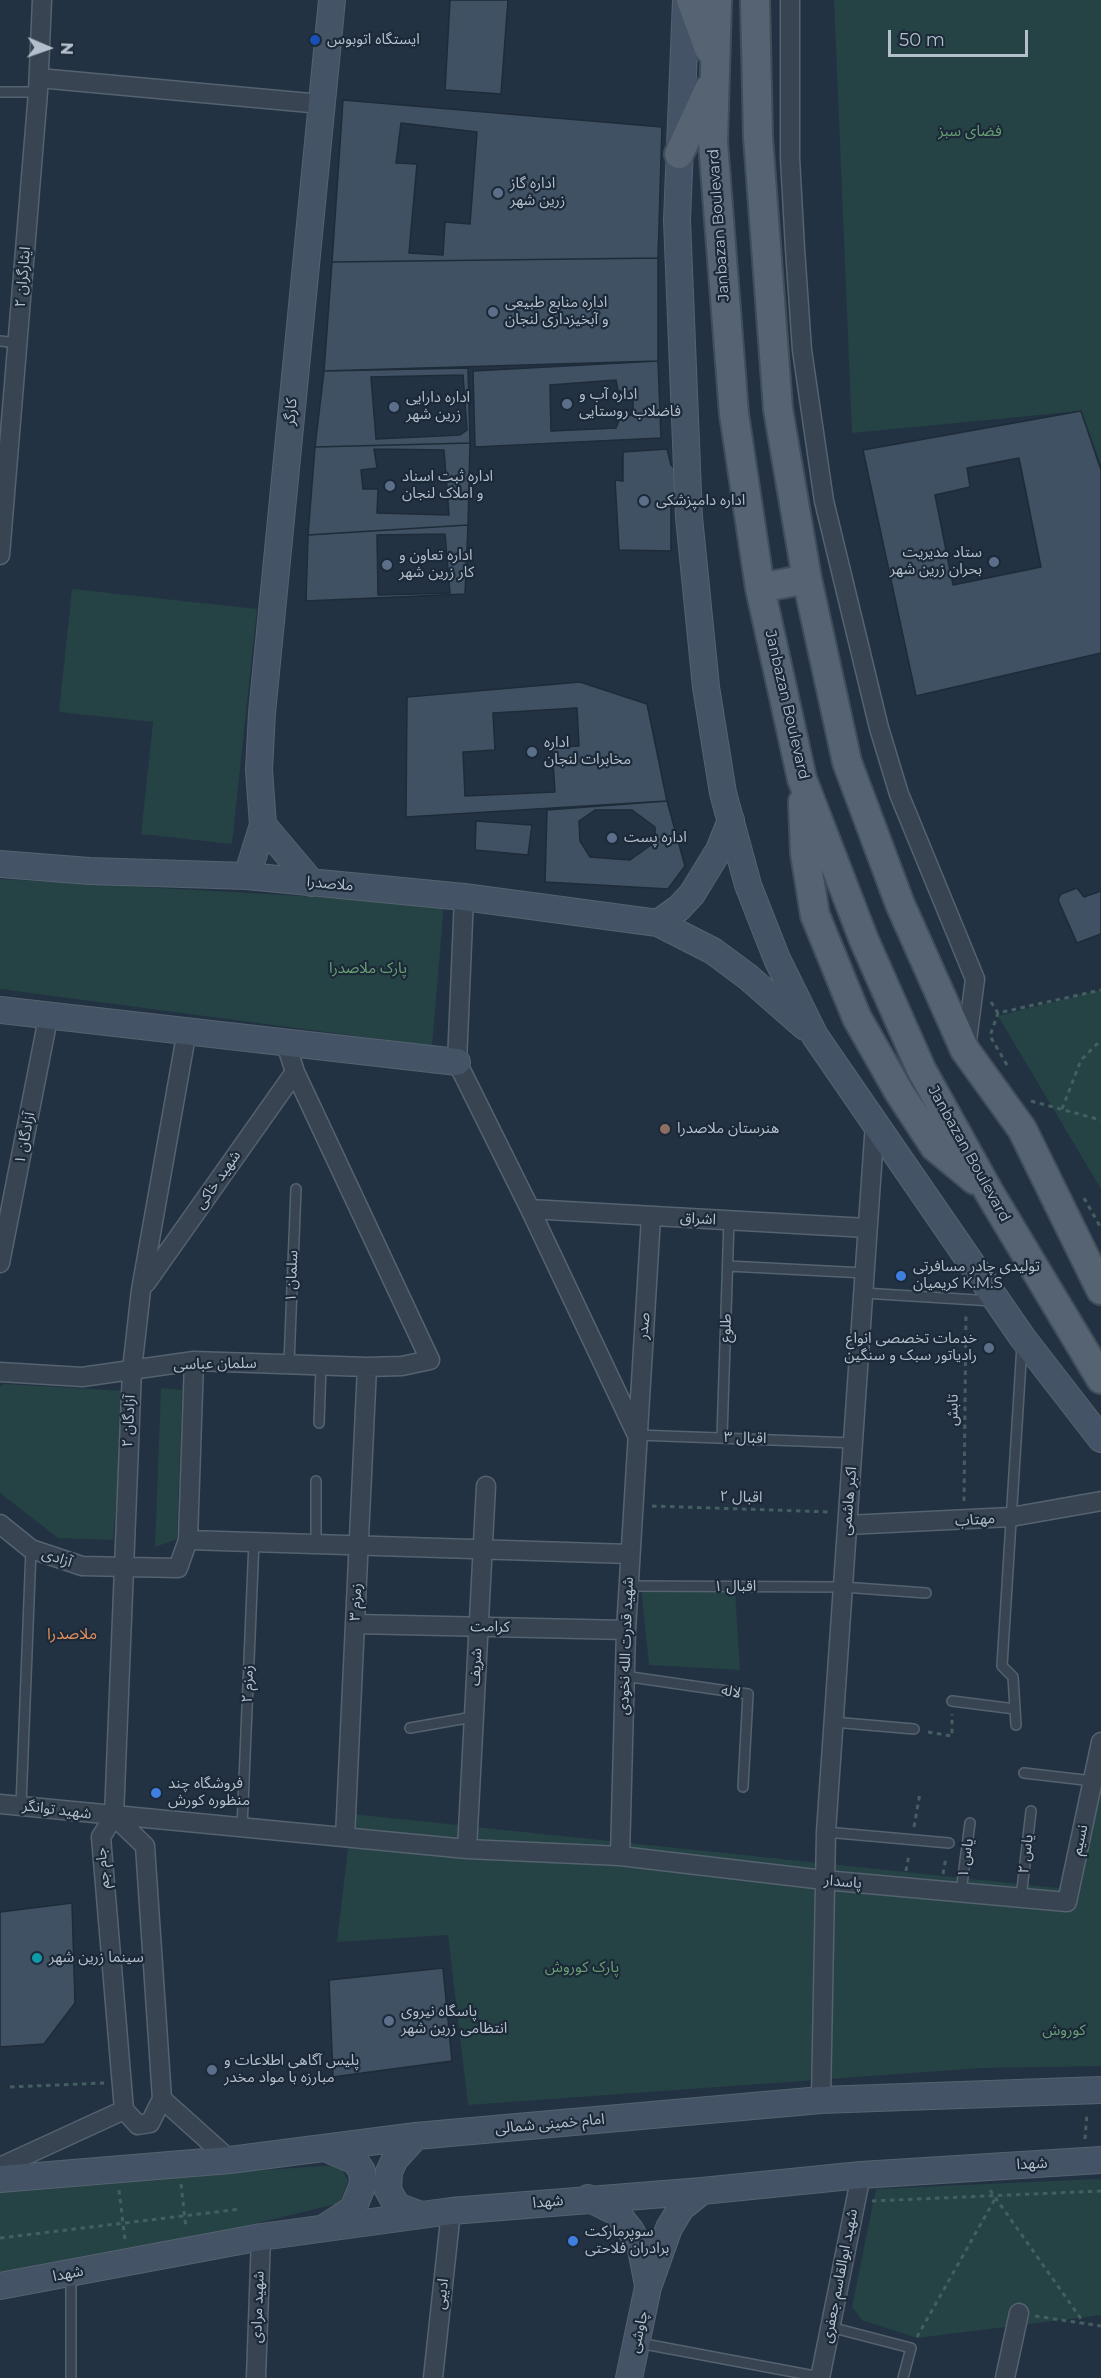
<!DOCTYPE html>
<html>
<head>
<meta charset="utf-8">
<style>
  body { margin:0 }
  #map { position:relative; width:1101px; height:2378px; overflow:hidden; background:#233243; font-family:Montserrat,sans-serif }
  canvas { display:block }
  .north { position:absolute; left:18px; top:18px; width:60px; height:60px; -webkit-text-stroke:4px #1c2938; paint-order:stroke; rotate:92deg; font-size:16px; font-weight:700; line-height:24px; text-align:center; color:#b4bfcc }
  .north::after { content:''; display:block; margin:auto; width:21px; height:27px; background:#b4bfcc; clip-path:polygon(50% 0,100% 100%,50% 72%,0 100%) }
  .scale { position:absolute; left:888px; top:30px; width:140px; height:27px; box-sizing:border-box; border:3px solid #b4bfcc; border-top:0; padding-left:8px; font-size:18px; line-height:21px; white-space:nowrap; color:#b4bfcc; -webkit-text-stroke:4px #1c2938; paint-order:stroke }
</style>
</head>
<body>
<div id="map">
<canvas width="1101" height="2378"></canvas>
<div class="north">N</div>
<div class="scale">50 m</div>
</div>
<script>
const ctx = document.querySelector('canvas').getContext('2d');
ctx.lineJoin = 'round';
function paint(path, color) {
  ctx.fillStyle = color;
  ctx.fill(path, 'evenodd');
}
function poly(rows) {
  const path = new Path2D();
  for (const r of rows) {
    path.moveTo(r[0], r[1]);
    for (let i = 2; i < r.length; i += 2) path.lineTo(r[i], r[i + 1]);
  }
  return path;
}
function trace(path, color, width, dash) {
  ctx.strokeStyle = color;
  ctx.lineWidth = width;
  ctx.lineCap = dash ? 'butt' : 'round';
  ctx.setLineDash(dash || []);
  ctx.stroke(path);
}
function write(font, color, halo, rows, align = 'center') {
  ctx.font = font + ' Montserrat,"Noto Sans Arabic",sans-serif';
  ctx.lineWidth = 4.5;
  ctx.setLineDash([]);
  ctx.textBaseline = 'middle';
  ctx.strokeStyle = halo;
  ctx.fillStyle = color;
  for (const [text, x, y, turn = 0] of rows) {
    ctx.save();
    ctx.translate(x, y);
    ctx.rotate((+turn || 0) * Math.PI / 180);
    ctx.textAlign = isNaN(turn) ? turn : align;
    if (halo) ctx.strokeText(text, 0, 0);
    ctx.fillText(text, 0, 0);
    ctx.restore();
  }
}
paint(poly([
  [834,0,1101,0,1101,465,1081,411,852,433],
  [72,589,257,609,232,844,141,834,153,722,59,712],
  [0,879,444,904,432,1046,0,989],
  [1101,990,1101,1189,998,1016],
  [4,1384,125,1391,113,1540,58,1538,0,1493,0,1387],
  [161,1388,182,1390,177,1539,155,1547],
  [641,1586,735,1591,740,1670,649,1665],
  [1101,1791,1101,2066,982,2068,468,2105,448,1935,337,1942,352,1814,1077,1890],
  [340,2165,348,2181,340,2203,142,2251,0,2273,0,2187],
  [1096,2179,1101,2180,1101,2315,917,2338,862,2320,852,2307,876,2189]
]), '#254244');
const building = poly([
  [450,0,508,0,501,94,445,90,450,0],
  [343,100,662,127,658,258,332,262,343,100],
  [401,123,477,132,470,224,445,222,443,255,409,253,417,164,396,163,401,123],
  [658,258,658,361,324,371,332,262,658,258],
  [658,361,661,438,475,447,473,371,658,361],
  [468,368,470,443,315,447,324,371,468,368],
  [463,375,467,430,460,435,376,439,371,377,463,375],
  [616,380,618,390,633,399,633,414,619,420,616,428,551,431,550,385,616,380],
  [1081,411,1101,470,1101,653,916,696,863,450,1081,411],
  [470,443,468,525,308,535,315,447,470,443],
  [374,449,444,450,449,515,377,513,378,489,363,489,361,470,377,468,374,449],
  [667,449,671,465,676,470,675,498,671,504,671,551,619,550,615,480,623,481,623,452,667,449],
  [1019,458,1041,567,953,585,935,495,970,487,967,468,1019,458],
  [468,525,465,594,306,601,308,535,468,525],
  [445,534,450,593,378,595,377,535,445,534],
  [580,682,647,704,667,801,406,817,407,697,580,682],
  [577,708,579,746,552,747,555,792,465,796,463,752,495,750,493,713,577,708],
  [667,801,685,866,668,889,545,882,547,810,667,801],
  [595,810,632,810,655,827,655,842,630,860,590,857,580,841,579,821,595,810],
  [476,821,532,825,528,855,475,850,476,821],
  [1077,888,1084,897,1101,891,1101,934,1077,943,1058,900,1061,894,1077,888],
  [72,1903,75,2003,44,2044,0,2047,0,1912,72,1903],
  [443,1968,452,2061,333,2077,329,1980,443,1968]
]);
paint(building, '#3f5162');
trace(building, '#1e2b39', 1.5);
const lane = poly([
  [0,92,38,92],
  [0,341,17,343],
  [728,1266,865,1273],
  [863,1293,993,1301],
  [289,1363,296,1189],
  [319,1423,321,1367],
  [637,1435,854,1443],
  [722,1437,729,1220],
  [316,1481,316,1542],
  [628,1586,843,1587,926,1593],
  [624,1676,748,1694,743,1787],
  [952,1701,1015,1709],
  [833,1722,914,1729],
  [1016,1725,1013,1677,1002,1666,1022,1345],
  [410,1728,473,1717],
  [1024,1773,1093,1781],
  [21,1806,31,1549],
  [242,1828,254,1541],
  [826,1832,949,1843],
  [961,1892,970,1823],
  [1021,1898,1031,1811],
  [71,2275,71,2378],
  [830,2327,911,2348,903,2378],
  [639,2343,820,2377]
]);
const street = poly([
  [790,0,790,158,795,249,802,350,824,501,879,728,899,794,975,979,966,1048],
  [39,78,321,104],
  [0,555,38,92,42,0],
  [464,897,457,1062,530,1209,636,1433],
  [530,1209,867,1228],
  [0,1263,49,1013],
  [146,1283,295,1072],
  [0,1372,82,1377,194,1361,367,1367,402,1366,430,1360,295,1072,286,1044],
  [0,1524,31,1549,82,1566,178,1568,188,1540,194,1361],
  [847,1525,1011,1517,1101,1501],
  [188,1540,630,1554],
  [355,1624,626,1630],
  [0,1804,467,1849,620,1856,824,1880,1067,1902,1101,1742],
  [114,1816,145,1846,162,2099],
  [345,1837,367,1367],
  [467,1849,486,1486],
  [620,1856,626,1630,651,1217],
  [162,2099,230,2160],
  [821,2100,826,1832,875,1123],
  [124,2110,101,1837,114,1816,132,1370,141,1290,187,1030],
  [124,2110,138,2125,150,2123,162,2099],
  [0,2167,124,2110],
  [256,2378,261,2237],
  [433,2378,451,2211],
  [820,2378,861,2175],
  [1005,2378,1019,2313]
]);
const secondary = poly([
  [686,0,677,220,689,517,706,687,723,793,748,885,777,959,815,1036,1022,1337,1101,1439],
  [263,825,312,883],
  [0,864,89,871,247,876,464,897,658,923,713,951,748,977,805,1027],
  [247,876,263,825,259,770,262,713,332,0],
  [658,923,679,908,692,894,719,850,731,820],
  [0,1010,457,1062],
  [416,2136,395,2159,389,2172,388,2190,397,2206,421,2215],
  [325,2148,355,2161,362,2171,363,2184,353,2209,327,2226],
  [0,2179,230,2160,416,2136,821,2100,1101,2090],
  [588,2198,616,2212,631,2231,641,2249,648,2285],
  [0,2286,261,2237,451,2211,702,2191,861,2175,1101,2160],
  [629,2378,648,2287,669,2228,681,2208,702,2191]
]);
const primary = poly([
  [691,0,709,49],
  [717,0,713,142,734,414,760,588,802,779,864,940,921,1069,989,1192,1101,1379],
  [755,0,758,137,778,409,807,579,847,762,900,904,965,1050,1022,1129,1101,1290],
  [679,154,709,89],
  [760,588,807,579],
  [803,802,805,853,815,915,857,1018,899,1092,935,1147,975,1180]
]);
trace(lane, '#55626f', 12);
trace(street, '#55626f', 21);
trace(secondary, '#55626f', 28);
trace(primary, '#414d5b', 32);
trace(poly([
  [991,1002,998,1013],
  [1007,1065,990,1036,998,1013,1101,990],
  [1031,1101,1101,1120],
  [1062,1109,1081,1060,1101,1040],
  [1084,1198,1101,1228],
  [964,1501,966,1312],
  [652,1506,831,1512],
  [928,1732,952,1736,952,1714],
  [914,1827,920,1793],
  [906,1871,909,1854],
  [943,1874,946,1857],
  [10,2087,104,2083],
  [1085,2139,1087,2113],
  [181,2184,186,2228],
  [119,2190,125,2240],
  [990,2190,1084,2323],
  [872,2201,1101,2191],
  [0,2238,241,2209],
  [1035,2316,1101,2326],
  [917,2337,996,2197]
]), '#435f60', 3, [4.5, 4.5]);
trace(lane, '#384452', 9);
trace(street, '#384452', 18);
trace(secondary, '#455366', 26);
trace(primary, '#566372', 28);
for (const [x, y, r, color] of [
  [315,40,6,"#1a4fb4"],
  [498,193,6,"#5c6f8a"],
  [493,312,6,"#5c6f8a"],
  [567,404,6,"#5c6f8a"],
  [394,407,6,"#5c6f8a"],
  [390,486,6,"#5c6f8a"],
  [644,501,6,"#5c6f8a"],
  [994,562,6,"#5c6f8a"],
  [387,565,6,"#5c6f8a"],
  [532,752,6,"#5c6f8a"],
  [612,838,6,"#5c6f8a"],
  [665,1129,6,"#8d6e63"],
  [901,1276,6,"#3f7fe0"],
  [989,1348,6,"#5c6f8a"],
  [156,1793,6,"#3f7fe0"],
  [37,1958,6,"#0f9aa8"],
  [389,2021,6,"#5c6f8a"],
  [212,2070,6,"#5c6f8a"],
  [573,2241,6,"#3f7fe0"]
]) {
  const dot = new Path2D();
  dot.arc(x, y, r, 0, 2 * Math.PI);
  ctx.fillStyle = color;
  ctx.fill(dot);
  trace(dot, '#1c2938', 2);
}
write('15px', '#b4bfcc', '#1c2938', [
  ["ایستگاه اتوبوس",327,40],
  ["اداره گاز",510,184],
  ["زرین شهر",510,201],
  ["اداره منابع طبیعی",505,303],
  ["و آبخیزداری لنجان",505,320],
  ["اداره آب و",579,395],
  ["فاضلاب روستایی",579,412],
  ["اداره دارایی",406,398],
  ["زرین شهر",406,415],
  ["اداره ثبت اسناد",402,477],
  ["و املاک لنجان",402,494],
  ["اداره دامپزشکی",656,501],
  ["ستاد مدیریت",982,553,"right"],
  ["بحران زرین شهر",982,570,"right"],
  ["اداره تعاون و",399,556],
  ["کار زرین شهر",399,573],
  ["اداره",544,743],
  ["مخابرات لنجان",544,760],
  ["اداره پست",624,838],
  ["هنرستان ملاصدرا",677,1129],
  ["تولیدی چادر مسافرتی",913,1267],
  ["کریمیان K.M.S",913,1284],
  ["خدمات تخصصی انواع",977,1339,"right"],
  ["رادیاتور سبک و سنگین",977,1356,"right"],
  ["فروشگاه چند",168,1784],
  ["منظوره کورش",168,1801],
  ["سینما زرین شهر",49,1958],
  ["پاسگاه نیروی",401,2012],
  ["انتظامی زرین شهر",401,2029],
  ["پلیس آگاهی اطلاعات و",224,2061],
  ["مبارزه با مواد مخدر",224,2078],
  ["سوپرمارکت",585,2232],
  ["برادران فلاحتی",585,2249]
], 'left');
write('15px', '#69a073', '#1c2938', [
  ["فضای سبز",970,132],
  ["پارک ملاصدرا",368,969],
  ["پارک کوروش",582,1968],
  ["کوروش",1064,2031]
]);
write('15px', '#b4bfcc', '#1c2938', [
  ["Janbazan Boulevard",719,225,-94],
  ["ایثارگران ۲",23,277,-85],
  ["کارگر",291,412,-85],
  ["Janbazan Boulevard",787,705,77],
  ["ملاصدرا",330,884,5],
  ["آزادگان ۱",25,1138,-79],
  ["Janbazan Boulevard",969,1154,61],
  ["شهید خاکی",218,1180,-55],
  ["اشراق",698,1219,3],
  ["سلمان ۱",292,1276,-88],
  ["صدر",644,1326,-86],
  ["طلوع",726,1328,-88],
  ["سلمان عباسی",215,1364,-1],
  ["تابش",953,1410,-89],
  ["آزادگان ۲",129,1421,-87],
  ["اقبال ۳",745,1438,2],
  ["اقبال ۲",741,1497,2],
  ["اکبر هاشمی",849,1501,-85],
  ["مهتاب",975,1520,-4],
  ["آزادی",57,1558,19],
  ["اقبال ۱",735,1587],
  ["زمزم ۳",356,1602,-87],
  ["کرامت",490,1627,1],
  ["شهید قدرت الله نخودی",626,1646,-88],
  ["شریف",476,1667,-87],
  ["زمزم ۲",248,1684,-88],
  ["لاله",731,1692,11],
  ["شهید توانگر",57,1810,7],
  ["نسیم",1080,1840,-78],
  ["یاس ۲",1026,1854,-83],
  ["یاس ۱",966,1858,-82],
  ["جام جم",103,1868,-95],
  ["پاسدار",843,1882,5],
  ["امام خمینی شمالی",550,2124,-5],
  ["شهدا",1032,2164,-3],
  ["شهدا",548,2202,-5],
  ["شهدا",68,2274,-11],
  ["شهید ابوالقاسم جعفری",840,2276,-79],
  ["ادیبی",442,2294,-84],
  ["شهید مرادی",258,2307,-88],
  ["چاوشی",639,2332,-78]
]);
write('16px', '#e08e5c', '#1c2938', [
  ["ملاصدرا",72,1634]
]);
</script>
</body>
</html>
